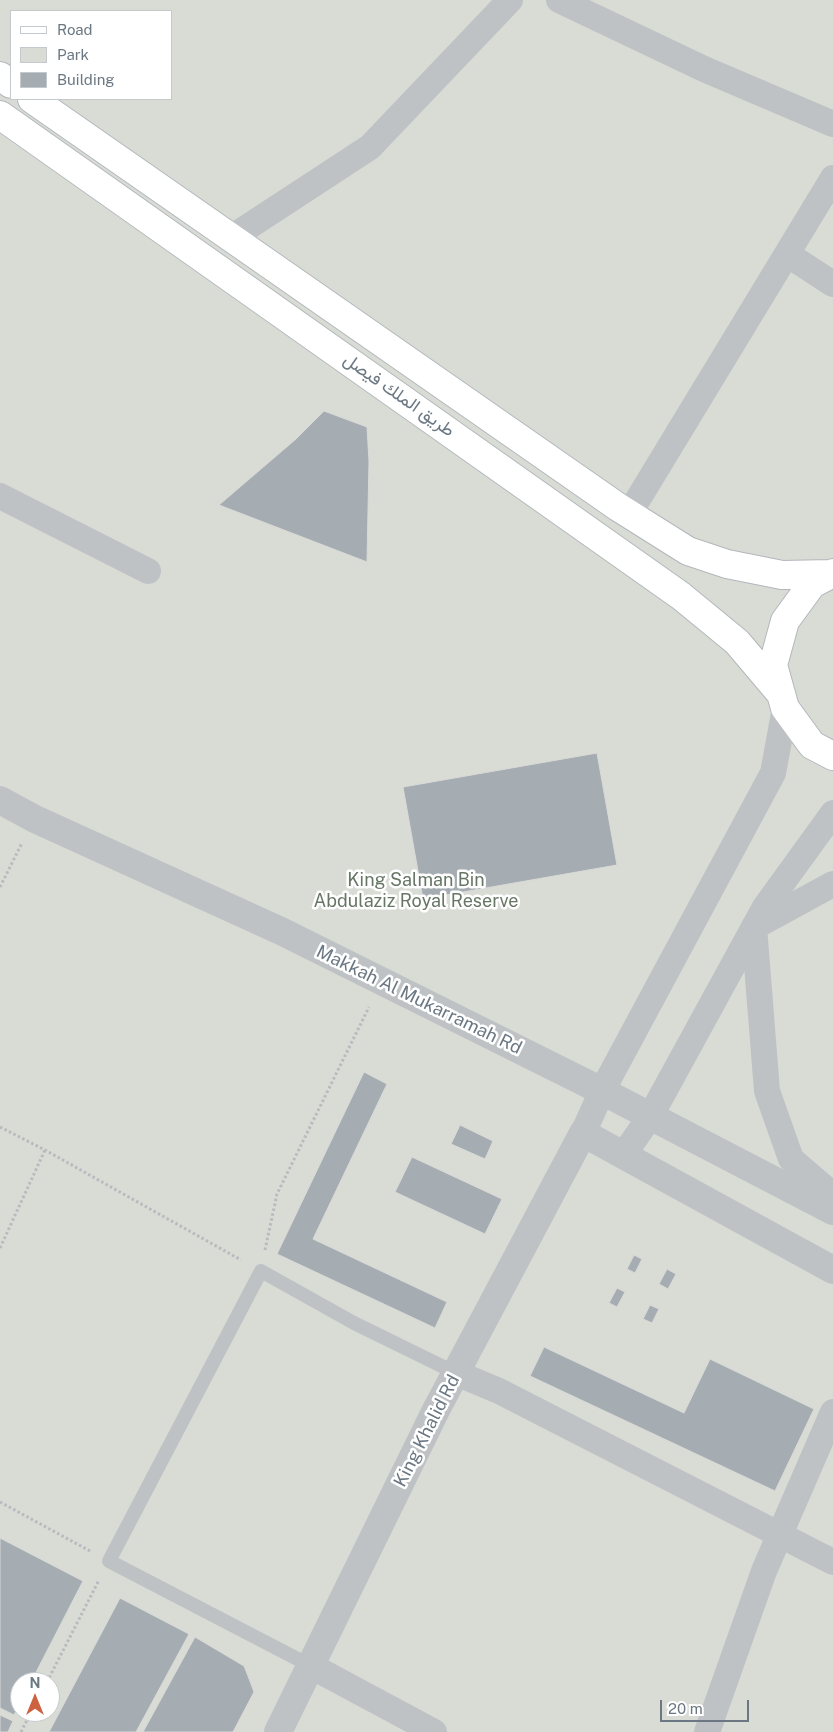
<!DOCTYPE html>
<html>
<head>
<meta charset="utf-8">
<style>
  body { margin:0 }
  #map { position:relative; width:833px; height:1732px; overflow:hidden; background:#f8f8f6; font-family:"Public Sans",sans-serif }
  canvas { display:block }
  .legend { position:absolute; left:10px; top:10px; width:162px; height:90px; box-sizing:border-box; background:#fff; border:1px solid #c4c9cd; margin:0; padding:6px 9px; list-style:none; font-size:15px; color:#6b7883 }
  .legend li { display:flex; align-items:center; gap:10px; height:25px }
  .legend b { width:25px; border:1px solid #c4c9cd }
  .north { position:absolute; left:10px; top:1672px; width:50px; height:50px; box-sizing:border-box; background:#fff; border:1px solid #c4c9cd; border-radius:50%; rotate:0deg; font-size:14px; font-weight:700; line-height:20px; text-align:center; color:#6b7883 }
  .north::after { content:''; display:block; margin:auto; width:18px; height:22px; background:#cd6241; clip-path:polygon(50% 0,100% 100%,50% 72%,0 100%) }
  .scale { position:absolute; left:660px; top:1700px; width:89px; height:22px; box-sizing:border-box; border:2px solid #6b7883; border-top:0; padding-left:6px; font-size:15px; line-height:18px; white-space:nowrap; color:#6b7883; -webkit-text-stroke:4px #fff; paint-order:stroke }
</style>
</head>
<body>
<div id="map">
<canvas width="833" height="1732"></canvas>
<ul class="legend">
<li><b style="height:6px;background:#fff"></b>Road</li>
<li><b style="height:14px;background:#d8dcd5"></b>Park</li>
<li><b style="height:14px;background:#a6adb2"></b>Building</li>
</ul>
<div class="north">N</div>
<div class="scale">20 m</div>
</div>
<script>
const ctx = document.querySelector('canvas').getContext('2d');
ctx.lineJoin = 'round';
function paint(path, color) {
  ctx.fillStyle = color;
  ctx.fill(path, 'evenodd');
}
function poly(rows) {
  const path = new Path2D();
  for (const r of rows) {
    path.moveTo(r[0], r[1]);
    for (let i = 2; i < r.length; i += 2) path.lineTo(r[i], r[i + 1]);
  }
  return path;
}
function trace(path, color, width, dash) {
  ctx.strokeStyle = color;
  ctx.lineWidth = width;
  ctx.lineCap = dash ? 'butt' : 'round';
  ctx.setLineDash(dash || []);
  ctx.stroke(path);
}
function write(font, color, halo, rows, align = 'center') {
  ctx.font = font + ' "Public Sans",Vazirmatn,sans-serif';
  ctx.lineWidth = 5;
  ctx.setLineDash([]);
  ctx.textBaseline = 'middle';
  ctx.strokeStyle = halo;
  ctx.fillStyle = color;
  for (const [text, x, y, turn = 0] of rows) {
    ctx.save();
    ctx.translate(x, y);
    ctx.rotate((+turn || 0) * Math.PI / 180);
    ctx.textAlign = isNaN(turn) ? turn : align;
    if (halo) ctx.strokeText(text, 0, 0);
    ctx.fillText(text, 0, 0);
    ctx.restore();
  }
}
paint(poly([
  [0,0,833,0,833,1732,0,1732],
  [11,11,171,11,171,99,11,99],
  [20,1682,50,1682,50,1712,20,1712]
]), '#d8dcd5');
const building = poly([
  [324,411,367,427,369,461,367,562,219,505,296,439,324,411],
  [597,753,617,865,423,899,403,787,597,753],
  [364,1072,387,1084,313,1239,447,1302,435,1328,277,1254,364,1072],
  [460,1125,493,1141,485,1159,451,1144,460,1125],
  [412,1157,502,1199,485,1234,395,1192,412,1157],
  [634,1255,642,1259,635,1273,627,1269,634,1255],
  [667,1269,676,1274,668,1289,659,1284,667,1269],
  [617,1288,625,1292,617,1307,609,1303,617,1288],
  [650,1305,659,1309,652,1323,643,1319,650,1305],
  [544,1347,684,1413,710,1359,814,1409,775,1491,530,1376,544,1347],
  [0,1538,83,1581,31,1682,20,1682,20,1703,14,1715,0,1708,0,1538],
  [120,1598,189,1634,136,1732,49,1732,120,1598],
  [195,1637,244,1666,248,1676,254,1692,233,1732,143,1732,195,1637],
  [0,1715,13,1721,8,1732,0,1732,0,1715]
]);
paint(building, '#a6adb2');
trace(building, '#dadad8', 1);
const secondary = poly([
  [0,76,11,84],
  [32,99,618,507,688,551,727,564,782,575,832,574],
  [0,115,681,596,737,642,781,694],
  [833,573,812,584,785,621,773,665,785,708,812,745,833,756]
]);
trace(secondary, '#b3b7bb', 30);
trace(poly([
  [0,887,22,843],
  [0,1127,45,1150,241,1260],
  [0,1248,45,1150],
  [265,1250,277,1194,369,1007],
  [0,1502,90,1551],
  [47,1682,99,1580],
  [21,1732,31,1712]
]), '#b8bbbe', 3, [2.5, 2.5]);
trace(poly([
  [311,1666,109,1561,261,1271,354,1323,456,1373]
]), '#bec2c5', 14);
trace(poly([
  [559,0,704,69,833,124],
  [231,238,370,147,510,0],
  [787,254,833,284],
  [0,496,148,571],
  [629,514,833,178],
  [833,884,754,927,767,1091,791,1159,833,1195],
  [583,1133,602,1091,773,773,785,708],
  [624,1154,650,1117,765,907,833,813],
  [456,1373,499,1391,833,1562],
  [311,1666,434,1732],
  [707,1732,764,1571,833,1412]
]), '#bec2c5', 26);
trace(poly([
  [0,800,35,819,283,932,602,1091,833,1211],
  [278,1732,436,1410,583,1133,833,1270]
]), '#bec2c5', 28);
trace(secondary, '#fff', 28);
write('18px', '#6b7883', '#fff', [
  ["طريق الملك فيصل",399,395,35],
  ["Makkah Al Mukarramah Rd",419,1000,26],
  ["King Khalid Rd",427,1431,-63]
]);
write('18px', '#677665', '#fff', [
  ["King Salman Bin",416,880],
  ["Abdulaziz Royal Reserve",416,901]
]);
</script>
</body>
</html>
